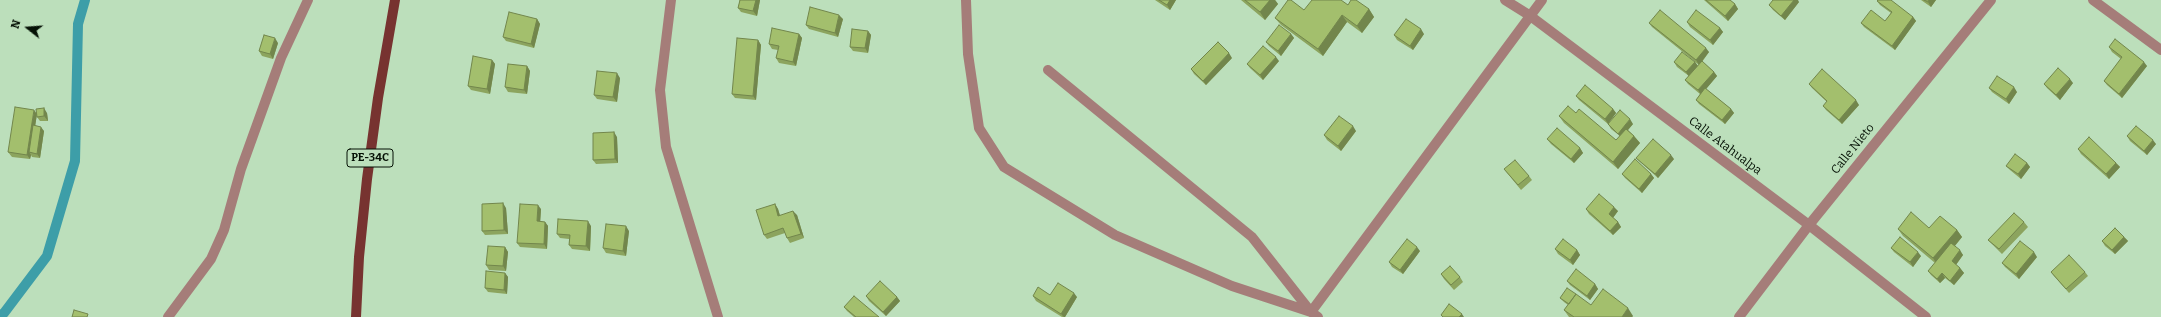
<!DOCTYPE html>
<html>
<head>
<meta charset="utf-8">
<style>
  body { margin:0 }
  #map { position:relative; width:2161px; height:317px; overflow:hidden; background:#bcdfbb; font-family:Bitter,serif }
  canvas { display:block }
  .north { position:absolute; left:8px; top:8px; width:40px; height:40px; -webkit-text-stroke:3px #bcdfbb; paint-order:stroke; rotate:287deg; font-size:11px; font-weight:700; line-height:16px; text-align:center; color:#051105 }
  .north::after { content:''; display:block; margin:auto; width:14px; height:18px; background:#051105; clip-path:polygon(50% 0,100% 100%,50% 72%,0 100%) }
</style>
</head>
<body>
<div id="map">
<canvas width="2161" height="317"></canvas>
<div class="north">N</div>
</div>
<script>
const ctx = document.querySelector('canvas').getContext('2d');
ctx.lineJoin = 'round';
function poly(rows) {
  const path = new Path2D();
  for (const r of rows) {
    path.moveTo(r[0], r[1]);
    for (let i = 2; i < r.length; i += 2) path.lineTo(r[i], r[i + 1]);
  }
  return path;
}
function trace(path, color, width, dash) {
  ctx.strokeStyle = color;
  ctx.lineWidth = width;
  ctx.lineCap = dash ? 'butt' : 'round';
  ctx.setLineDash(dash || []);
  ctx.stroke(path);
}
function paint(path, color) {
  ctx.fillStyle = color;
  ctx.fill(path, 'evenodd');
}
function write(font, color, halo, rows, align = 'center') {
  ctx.font = font + ' Bitter,serif';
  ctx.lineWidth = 3;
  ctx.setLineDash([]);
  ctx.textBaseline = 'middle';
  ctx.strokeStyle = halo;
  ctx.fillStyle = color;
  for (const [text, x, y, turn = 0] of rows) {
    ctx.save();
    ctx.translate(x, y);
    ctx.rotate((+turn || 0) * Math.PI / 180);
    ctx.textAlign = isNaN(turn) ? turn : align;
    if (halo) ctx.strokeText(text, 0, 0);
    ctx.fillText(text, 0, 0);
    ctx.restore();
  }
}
trace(poly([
  [0,315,4,313,47,256,75,161,78,24,85,0]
]), '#3d9ea8', 10);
trace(poly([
  [671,0,660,90,666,147,718,317],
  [966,0,968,54,979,128,1004,167,1115,235,1232,286,1311,312],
  [1505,0,1529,15,1809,225,1926,317],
  [2093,0,2161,50],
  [1048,70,1252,237,1311,312,1318,317],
  [1311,312,1542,0],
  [168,317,211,259,224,230,241,169,281,58,308,0],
  [1739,317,1809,225,1991,0]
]), '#a57d79', 10);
trace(poly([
  [356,317,359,257,367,179,378,98,395,0]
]), '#773330', 10);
paint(poly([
  [740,0,760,0,757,16,741,12,738,8],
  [1155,0,1176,0,1170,10],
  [1241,0,1275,0,1278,4,1265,20],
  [1704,0,1730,0,1735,4,1738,9,1728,21],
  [1921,0,1936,0,1931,7],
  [1877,1,1913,17,1916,21,1895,50,1864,27,1861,23,1885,21,1891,13,1880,5],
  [1799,2,1785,20,1773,10,1769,5],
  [1348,5,1369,9,1374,17,1362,33,1347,22,1323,56,1281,25,1275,18,1304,10],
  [537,19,540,24,534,48,506,41,503,37],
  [843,19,838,37,809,29,806,25],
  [1687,22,1720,28,1723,32,1713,45,1690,27],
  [1649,23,1709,52,1702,62,1714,72,1717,76,1706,89,1731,109,1734,113,1725,124,1699,104,1696,100,1700,94,1688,84,1685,80,1689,76,1677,67,1674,62,1695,62,1698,66,1699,65,1652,27],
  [868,31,871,35,868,53,853,51,850,47],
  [799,34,802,38,796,66,779,63,776,58,778,50,772,49,769,44],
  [1291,34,1294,38,1281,56,1269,46,1266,42],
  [1424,34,1413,50,1397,40,1394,35],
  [758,40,761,45,756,100,735,98,732,94],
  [278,43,273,59,262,56,259,51],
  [2109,47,2147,66,2122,98,2107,85,2104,81,2121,59,2112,52],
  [1232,58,1206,85,1194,74,1191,69],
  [492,60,495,64,490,94,471,90,468,86],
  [1279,61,1263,80,1250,68,1247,64],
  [527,66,530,71,527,94,508,92,505,87],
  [620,78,617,102,597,99,594,95],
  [2073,83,2060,100,2047,88,2044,84],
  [1809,84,1859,105,1842,124,1826,110,1823,106,1827,102,1812,88],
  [1989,88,2017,92,2009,104,1992,92],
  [1576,96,1613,109,1616,113,1608,124,1579,100],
  [47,113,48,121,40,121,37,117,37,114,35,126,44,131,40,158,32,157,31,155,30,159,12,157,8,152,37,114],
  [1576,113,1616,140,1620,136,1611,129,1608,124,1633,124,1628,130,1634,136,1640,143,1618,169,1564,123,1559,116],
  [1356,131,1341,151,1327,140,1324,135],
  [2127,136,2156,144,2147,155,2130,141],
  [617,137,618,163,596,164,593,160],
  [1547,139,1580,148,1583,153,1574,163,1551,144],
  [2078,149,2116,163,2120,167,2109,179,2081,154],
  [1636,158,1674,159,1658,178,1640,162],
  [2027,163,2030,167,2021,179,2010,170,2006,166],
  [1504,169,1529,176,1532,180,1521,190],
  [1622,174,1651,174,1654,178,1642,193,1625,178],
  [775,204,778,209,780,215,797,215,804,238,790,243,787,238,785,233,767,239,764,235],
  [506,208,508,234,485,235,482,231],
  [541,209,540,221,545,222,548,226,547,249,520,247,517,243],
  [1586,209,1618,211,1613,218,1618,222,1621,227,1613,235,1589,214],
  [2024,222,2028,227,2002,254,1988,240],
  [591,226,590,251,572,249,569,245,569,239,560,238,557,234],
  [1929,228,1957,230,1962,237,1955,246,1963,255,1956,265,1960,268,1964,273,1954,285,1945,278,1940,283,1931,275,1928,271,1935,263,1903,236,1898,229],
  [629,231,626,256,606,253,603,248],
  [2124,237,2128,241,2115,254,2105,246,2102,241],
  [505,247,508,252,506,271,489,270,486,265],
  [1891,248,1921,256,1913,267,1894,252],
  [1555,249,1577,250,1580,255,1573,265,1558,254],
  [1420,251,1403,274,1392,267,1389,262],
  [2037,257,2019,279,2005,267,2002,263],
  [2051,272,2085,272,2088,276,2069,293,2054,276],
  [505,273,508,277,507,294,488,292,485,288],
  [1441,274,1460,277,1463,282,1454,290,1444,279],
  [1567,281,1595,284,1598,289,1590,300,1570,285],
  [1050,295,1077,297,1065,317,1062,317,1036,301,1033,296],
  [866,296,897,297,900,301,886,316,869,301],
  [1560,298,1591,305,1633,316,1632,317,1569,317,1564,310,1568,305,1564,302],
  [844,307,879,317,854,317,847,311]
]), '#8ca45e');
paint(poly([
  [756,0,760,0,757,16,753,11],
  [1170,0,1176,0,1170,10,1167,5],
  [1270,0,1275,0,1278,4,1265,20,1260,12],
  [1794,0,1798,0,1799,2,1785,20,1781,16],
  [1929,0,1936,0,1931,7,1928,2],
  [1735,4,1738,9,1728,21,1725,16],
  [1369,9,1374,17,1362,33,1357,26],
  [839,15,843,19,838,37,835,33],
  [1342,15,1347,22,1323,56,1318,49],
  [1913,17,1916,21,1895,50,1892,46],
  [537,19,540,24,534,48,531,44],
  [1720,28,1723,32,1713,45,1710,40],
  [1421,29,1424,34,1413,50,1410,46],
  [868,31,871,35,868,53,865,48],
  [799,34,802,38,796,66,793,62],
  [1291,34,1294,38,1281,56,1278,51],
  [275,38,278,43,273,59,270,54],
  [758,40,761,45,756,100,753,96],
  [1706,48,1709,52,1699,65,1696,60],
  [1229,53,1232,58,1206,85,1203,81],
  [1276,57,1279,61,1263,80,1260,75],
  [492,60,495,64,490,94,487,89],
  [1695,62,1698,66,1689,77,1686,72],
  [2144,62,2147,66,2122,98,2119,94],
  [527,66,530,71,527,94,524,90],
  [1714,72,1717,76,1701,95,1698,90],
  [617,73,620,78,617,102,613,97],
  [2070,79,2073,83,2060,100,2056,95],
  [2014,87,2017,92,2009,104,2006,99],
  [1856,100,1859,105,1842,124,1839,120],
  [44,108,47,113,48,121,44,116],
  [1613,109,1616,113,1608,124,1605,119],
  [1731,109,1734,113,1725,124,1722,120],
  [34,110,37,114,31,153,29,152,31,155,30,159,27,155],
  [1630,119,1633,124,1621,138,1618,134],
  [1353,126,1356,131,1341,151,1338,146],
  [41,127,44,131,40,158,37,154],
  [614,132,617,137,618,163,615,159],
  [1634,136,1640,143,1618,169,1613,162],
  [2153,140,2156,144,2147,155,2144,151],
  [1580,148,1583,153,1574,163,1571,159],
  [1671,155,1674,159,1658,178,1655,174],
  [2027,163,2030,167,2021,179,2018,174],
  [2116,163,2120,167,2109,179,2106,174],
  [1651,174,1654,178,1642,193,1639,189],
  [503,203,506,208,508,234,504,230],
  [775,204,778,209,781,220,778,216],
  [538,205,541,209,540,226,537,221],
  [1614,207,1618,211,1612,219,1609,214],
  [793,211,797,215,804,238,801,234],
  [588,221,591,226,590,251,586,246],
  [545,222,548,226,547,249,544,244],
  [1618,222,1621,227,1613,235,1610,231],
  [626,226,629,231,626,256,623,251],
  [1957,230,1962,237,1938,266,1933,258],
  [2124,237,2128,241,2115,254,2112,250],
  [505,247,508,252,506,271,503,266],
  [1417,247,1420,251,1403,274,1400,270],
  [1577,250,1580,255,1573,265,1570,260],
  [1960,250,1963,255,1955,266,1952,261],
  [1918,252,1921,256,1913,267,1910,262],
  [2034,252,2037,257,2019,279,2016,274],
  [1960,268,1964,273,1954,285,1950,281],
  [505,273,508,277,507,294,504,290],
  [1942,273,1945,278,1940,283,1937,279],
  [1595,284,1598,289,1590,300,1587,296],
  [1074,293,1077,297,1065,317,1064,317,1061,314],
  [897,297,900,301,886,316,883,312],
  [1628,308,1633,316,1632,317,1622,317],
  [1462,314,1464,317,1459,317]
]), '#72864c');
const building = poly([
  [740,0,756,0,753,11,738,8,740,0],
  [1159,0,1170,0,1167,5,1159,0],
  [1245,0,1270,0,1260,12,1245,0],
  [1288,0,1291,0,1304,10,1312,0,1341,0,1348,5,1351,0,1356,0,1369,9,1357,26,1342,15,1318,49,1275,18,1288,0],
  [1706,0,1730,0,1735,4,1725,16,1706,0],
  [1773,0,1794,0,1781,16,1769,5,1773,0],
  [1878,0,1891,0,1913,17,1892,46,1861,23,1871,10,1885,21,1892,12,1877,1,1878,0],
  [1924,0,1929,0,1928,2,1924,0],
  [810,7,839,15,835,33,806,25,810,7],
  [1660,10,1706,48,1696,60,1649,23,1660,10],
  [1696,10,1720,28,1710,40,1687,22,1696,10],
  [509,12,537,19,531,44,503,37,509,12],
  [1406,19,1421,29,1410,46,1394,35,1406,19],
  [1279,25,1291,34,1278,51,1266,42,1279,25],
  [772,28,799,34,793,62,776,58,779,46,769,44,772,28],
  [852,29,868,31,865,48,850,47,852,29],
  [264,35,275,38,270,54,259,51,264,35],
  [737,38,758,40,753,96,732,94,737,38],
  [2115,39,2144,62,2119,94,2104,81,2122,57,2109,47,2115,39],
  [1218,42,1229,53,1203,81,1191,69,1218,42],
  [1263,46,1276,57,1260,75,1247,64,1263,46],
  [1682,52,1695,62,1686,72,1674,62,1682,52],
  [473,56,492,60,487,89,468,86,473,56],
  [1702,61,1714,72,1698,90,1685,80,1702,61],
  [508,64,527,66,524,90,505,87,508,64],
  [2058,68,2070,79,2056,95,2044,84,2058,68],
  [1822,69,1856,100,1839,120,1823,106,1827,101,1809,84,1822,69],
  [597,71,617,73,613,97,594,95,597,71],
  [1997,76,2014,87,2006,99,1989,88,1997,76],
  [1585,85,1613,109,1605,119,1576,96,1585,85],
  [1705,88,1731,109,1722,120,1696,100,1705,88],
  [1568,106,1576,113,1579,109,1616,140,1626,129,1634,136,1613,162,1559,116,1568,106],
  [15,107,34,110,27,155,8,152,15,107],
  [44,108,44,116,37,117,36,109,44,108],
  [1620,110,1630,119,1618,134,1608,124,1620,110],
  [1339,116,1353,126,1338,146,1324,135,1339,116],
  [33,125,41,127,37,154,29,152,33,125],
  [2136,126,2153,140,2144,151,2127,136,2136,126],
  [1557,128,1580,148,1571,159,1547,139,1557,128],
  [614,132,615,159,593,160,593,133,614,132],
  [2089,137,2116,163,2106,174,2078,149,2089,137],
  [1653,139,1671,155,1655,174,1636,158,1653,139],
  [2015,154,2027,163,2018,174,2006,166,2015,154],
  [1635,159,1651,174,1639,189,1622,174,1635,159],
  [1515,160,1529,176,1518,185,1504,169,1515,160],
  [1599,194,1614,207,1609,214,1618,222,1610,231,1586,209,1599,194],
  [503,203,504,230,482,231,482,204,503,203],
  [520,204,538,205,537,221,545,222,544,244,517,243,520,204],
  [775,204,778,216,793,211,801,234,787,238,783,228,764,235,756,210,775,204],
  [1911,212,1929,228,1940,216,1957,230,1933,258,1898,229,1911,212],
  [2014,213,2024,222,1999,249,1988,240,2014,213],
  [558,219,588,221,586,246,569,245,570,235,557,234,558,219],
  [606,224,626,226,623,251,603,248,606,224],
  [2115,228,2124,237,2112,250,2102,241,2115,228],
  [1900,237,1918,252,1910,262,1891,248,1900,237],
  [1407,239,1417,247,1400,270,1389,262,1407,239],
  [1563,239,1577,250,1570,260,1555,249,1563,239],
  [2020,241,2034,252,2016,274,2002,263,2020,241],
  [1951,243,1960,250,1952,261,1960,268,1950,281,1942,273,1937,279,1928,271,1951,243],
  [488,246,505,247,503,266,486,265,488,246],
  [2069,255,2085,272,2066,289,2051,272,2069,255],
  [1450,266,1460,277,1451,285,1441,274,1450,266],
  [1576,269,1595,284,1587,296,1567,281,1576,269],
  [486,271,505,273,504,290,485,288,486,271],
  [880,281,897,297,883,312,866,296,880,281],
  [1058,283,1074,293,1061,314,1033,296,1038,287,1050,295,1058,283],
  [1567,288,1576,294,1569,304,1560,298,1567,288],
  [1603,289,1628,308,1622,317,1574,317,1564,310,1576,294,1591,305,1603,289],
  [854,296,879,317,856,317,844,307,854,296],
  [1449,304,1462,314,1459,317,1443,317,1441,315,1449,304],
  [74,310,88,314,87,317,72,317,74,310]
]);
paint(building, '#a3bf6d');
trace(building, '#72864c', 1);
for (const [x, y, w] of [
  [370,158,46]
]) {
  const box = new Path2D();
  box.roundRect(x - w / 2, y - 9, w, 18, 3);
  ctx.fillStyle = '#bcdfbb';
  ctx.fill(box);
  trace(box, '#051105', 1);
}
write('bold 11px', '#051105', null, [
  ["PE-34C",370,158]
]);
write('12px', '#051105', '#bcdfbb', [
  ["Calle Atahualpa",1725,146,37],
  ["Calle Nieto",1853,149,-51]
]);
</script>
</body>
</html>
